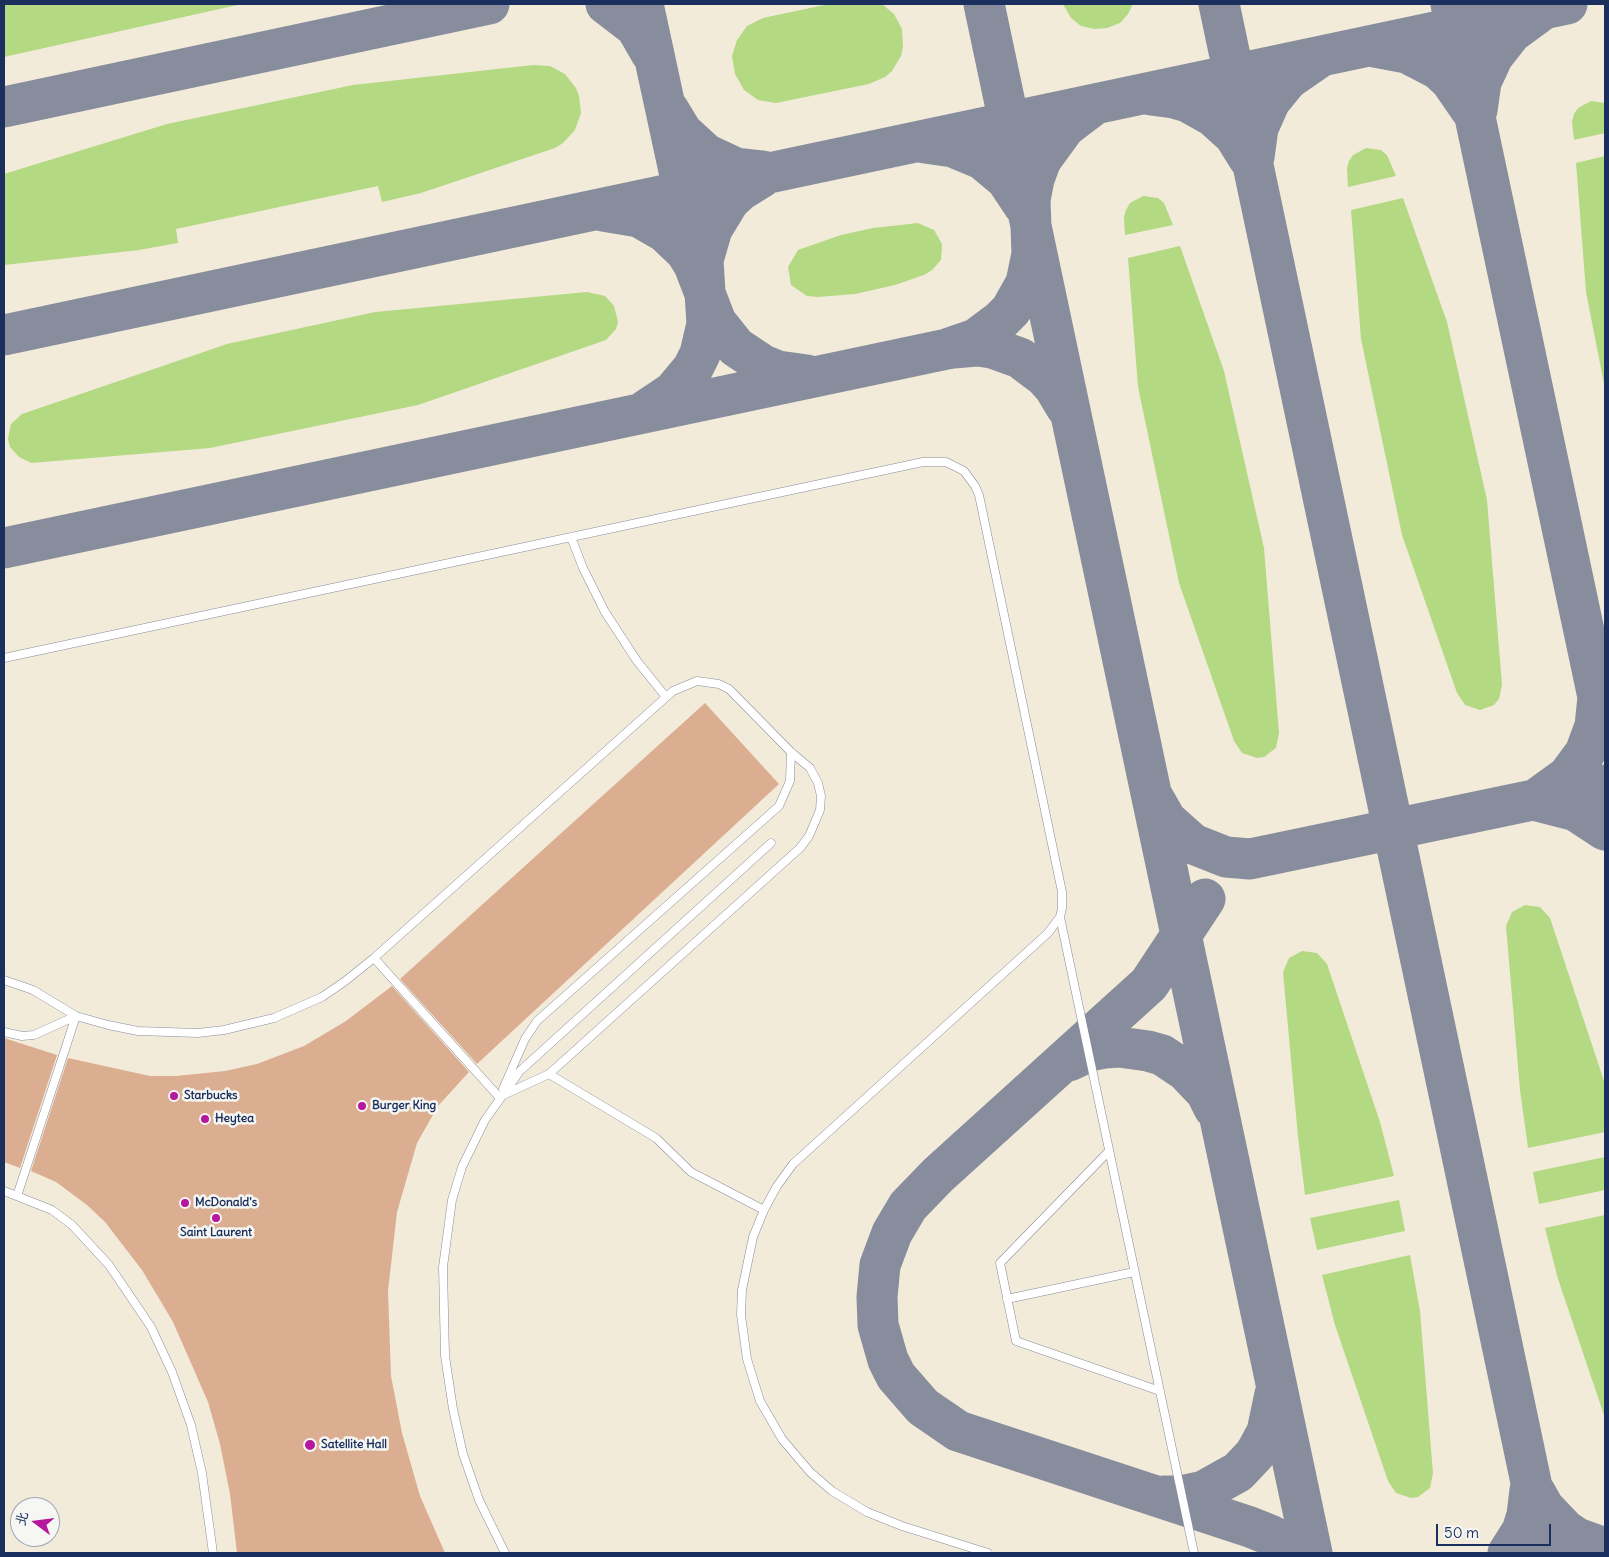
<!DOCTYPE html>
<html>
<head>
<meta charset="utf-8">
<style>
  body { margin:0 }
  #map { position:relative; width:1609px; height:1557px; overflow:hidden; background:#f3ebda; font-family:Delius,"LXGW WenKai TC",sans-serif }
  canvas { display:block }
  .frame { position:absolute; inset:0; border:5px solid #1b2f5e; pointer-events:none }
  .north { position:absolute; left:10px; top:1497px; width:50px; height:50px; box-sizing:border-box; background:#f6f6f2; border:1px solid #9ea6b7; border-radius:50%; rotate:285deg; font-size:14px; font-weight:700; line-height:20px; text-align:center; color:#1b2f5e }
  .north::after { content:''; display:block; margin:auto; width:18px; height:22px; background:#b5179e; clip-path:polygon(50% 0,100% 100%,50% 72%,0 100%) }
  .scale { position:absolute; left:1436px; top:1524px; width:115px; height:22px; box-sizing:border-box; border:2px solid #1b2f5e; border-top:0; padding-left:6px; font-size:15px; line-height:18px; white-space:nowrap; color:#1b2f5e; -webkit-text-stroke:4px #f6f6f2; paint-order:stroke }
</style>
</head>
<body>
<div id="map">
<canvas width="1609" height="1557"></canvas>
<div class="frame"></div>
<div class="north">北</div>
<div class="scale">50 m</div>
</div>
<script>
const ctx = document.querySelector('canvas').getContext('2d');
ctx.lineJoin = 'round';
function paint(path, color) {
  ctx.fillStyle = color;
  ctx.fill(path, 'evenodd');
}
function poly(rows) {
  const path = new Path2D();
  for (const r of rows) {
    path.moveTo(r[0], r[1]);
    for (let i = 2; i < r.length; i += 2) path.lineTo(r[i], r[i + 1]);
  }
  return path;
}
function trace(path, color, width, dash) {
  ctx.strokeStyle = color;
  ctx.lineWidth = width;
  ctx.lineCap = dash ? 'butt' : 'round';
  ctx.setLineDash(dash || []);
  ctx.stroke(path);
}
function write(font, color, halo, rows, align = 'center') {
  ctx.font = font + ' Delius,sans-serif';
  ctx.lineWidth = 5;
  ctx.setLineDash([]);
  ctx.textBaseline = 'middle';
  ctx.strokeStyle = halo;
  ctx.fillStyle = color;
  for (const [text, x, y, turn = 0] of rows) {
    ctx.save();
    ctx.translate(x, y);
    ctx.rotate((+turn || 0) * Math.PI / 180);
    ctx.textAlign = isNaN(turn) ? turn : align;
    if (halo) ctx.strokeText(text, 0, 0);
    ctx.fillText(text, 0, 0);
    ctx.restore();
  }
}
paint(poly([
  [4,4,242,4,4,57],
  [829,4,882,4,894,14,902,29,903,47,901,56,892,71,885,77,869,84,776,103,758,100,744,90,735,74,732,56,737,40,747,26,763,18],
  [1063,4,1133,4,1128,14,1120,23,1107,28,1094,29,1081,26,1071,18],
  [533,65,550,66,565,74,576,88,579,96,581,113,575,130,563,143,555,148,421,193,382,202,378,186,176,229,178,243,139,250,4,265,4,174,167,124,353,85],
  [1591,101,1605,103,1605,133,1574,140,1572,122,1574,114,1578,108],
  [1366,148,1381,150,1387,155,1396,176,1348,187,1347,168,1349,161,1353,155],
  [1605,156,1605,389,1586,292,1576,163],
  [1143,196,1158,198,1164,203,1173,225,1125,235,1124,217,1126,210,1130,203],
  [1403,198,1447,322,1487,500,1502,685,1499,699,1494,705,1480,710,1465,705,1457,693,1402,535,1361,339,1351,210],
  [918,223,934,230,942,244,941,260,932,270,924,275,895,285,855,294,818,297,807,296,791,285,788,267,798,250,841,235,873,228],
  [1180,246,1224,371,1264,548,1279,733,1276,748,1264,757,1257,758,1242,753,1234,741,1179,583,1138,387,1128,258],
  [587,292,605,296,614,306,618,322,616,329,606,340,418,405,210,448,31,463,19,457,10,447,8,439,11,424,22,414,227,344,375,312],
  [1525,905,1540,907,1550,918,1605,1084,1605,1132,1528,1148,1520,1090,1506,926,1512,912],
  [1302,951,1317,953,1327,964,1380,1122,1394,1176,1305,1195,1298,1137,1283,972,1289,958],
  [1605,1157,1605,1190,1539,1204,1533,1172],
  [1399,1200,1405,1231,1317,1250,1310,1218],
  [1605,1215,1605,1418,1558,1279,1545,1228],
  [1410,1255,1420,1311,1433,1473,1430,1488,1418,1497,1411,1498,1396,1493,1388,1481,1335,1325,1322,1275]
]), '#b3d983');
trace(poly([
  [606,4,636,27,651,53],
  [643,4,689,217],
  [984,4,1312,1553],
  [1219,4,1546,1553],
  [1451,4,1605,730],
  [1375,47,1407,53,1438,69,1451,81,1471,110],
  [1151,95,1174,98,1188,102,1213,116,1234,135,1249,159],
  [4,107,489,4],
  [668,109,682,132,706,154,736,168,763,171],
  [1477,110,1481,82,1493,56,1511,33,1541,11],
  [925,143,953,147,982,159,1006,179,1024,206],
  [1254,157,1258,128,1270,101,1288,79,1317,59],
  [603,211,639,217,665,232,686,252,694,265,716,322,736,347,763,365,778,371,807,375],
  [4,335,1567,4],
  [953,348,977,346,992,348,1020,358,1044,376,1054,387,1066,407],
  [646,410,673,392,693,368,700,354,707,324,703,260,712,229,729,201,741,190,762,177],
  [4,548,947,349,976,339,1000,321,1011,310,1026,283,1032,254,1030,200,1034,179,1041,160,1065,127,1094,105],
  [1539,797,1568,776,1585,753,1595,726,1598,697],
  [1154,799,1166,820,1193,844,1226,857,1250,859,1605,785],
  [1537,801,1576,811,1605,830],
  [1205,899,1149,984,938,1175,908,1206,892,1233,880,1265,877,1297,878,1325,888,1360,896,1376,923,1407,958,1431,1250,1527,1270,1535,1303,1553],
  [1069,1061,1090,1051,1105,1048,1119,1047,1148,1051,1162,1055,1186,1071,1206,1092,1214,1108],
  [1535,1492,1544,1508,1565,1530,1577,1538,1605,1548],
  [1163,1496,1180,1496,1204,1491,1238,1472,1255,1454,1267,1432,1275,1394],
  [1508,1553,1522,1531,1527,1515,1530,1490]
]), '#878d9c', 41);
paint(poly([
  [705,703,779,784,477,1064,400,979],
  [392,986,469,1072,438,1106,417,1143,397,1212,388,1291,391,1376,402,1433,420,1496,445,1553,237,1553,230,1494,220,1444,208,1402,173,1322,142,1270,105,1222,87,1205,56,1182,31,1171,68,1058,150,1076,176,1076,225,1071,257,1064,304,1046,346,1021],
  [4,1038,57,1055,20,1168,4,1162]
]), '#dbae92');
const service = poly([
  [571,537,583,568,605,612,637,661,666,697],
  [4,658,923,462,946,462,964,471,975,486,979,495,1062,892,1062,908,1060,917,1048,933,793,1164,777,1186,764,1210,753,1237,742,1290,741,1315,747,1359,760,1401,782,1439,810,1472,832,1491,867,1512,902,1526,988,1553],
  [1060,917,1194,1553],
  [374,958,499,1097],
  [4,980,33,990,76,1016,108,1025,138,1031,198,1033,224,1030,274,1018,322,997,344,982,374,958,673,691,697,681,719,684,729,689,791,752,810,768,818,783,821,796,820,810,809,836,800,848,549,1074,499,1097],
  [4,1032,22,1036,34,1035,76,1016],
  [549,1074,656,1138,691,1172,764,1210],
  [503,1089,525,1039,537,1021,779,806,790,781,791,752],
  [1109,1151,1000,1263,1016,1341,1160,1391],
  [4,1191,52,1210,72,1225,109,1265,151,1327,172,1372,191,1425,202,1473,213,1553],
  [17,1196,76,1016],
  [1007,1299,1134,1272],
  [505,1553,479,1500,463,1454,453,1409,445,1356,443,1267,452,1200,462,1167,485,1120,520,1071,771,843]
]);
trace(service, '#878d9c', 9);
trace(service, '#fff', 8);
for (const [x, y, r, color] of [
  [174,1096,5,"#b5179e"],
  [362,1106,5,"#b5179e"],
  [205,1119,5,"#b5179e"],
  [185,1203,5,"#b5179e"],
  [216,1218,5,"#b5179e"],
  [310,1445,6,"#b5179e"]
]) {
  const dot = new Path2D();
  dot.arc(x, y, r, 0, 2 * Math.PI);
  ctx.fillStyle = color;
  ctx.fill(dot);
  trace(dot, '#f6f6f2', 2);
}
write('bold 12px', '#1b2f5e', '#f6f6f2', [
  ["Starbucks",184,1096],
  ["Burger King",372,1106],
  ["Heytea",215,1119],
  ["McDonald's",195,1203],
  ["Saint Laurent",216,1233,"center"],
  ["Satellite Hall",321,1445]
], 'left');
</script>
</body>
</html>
